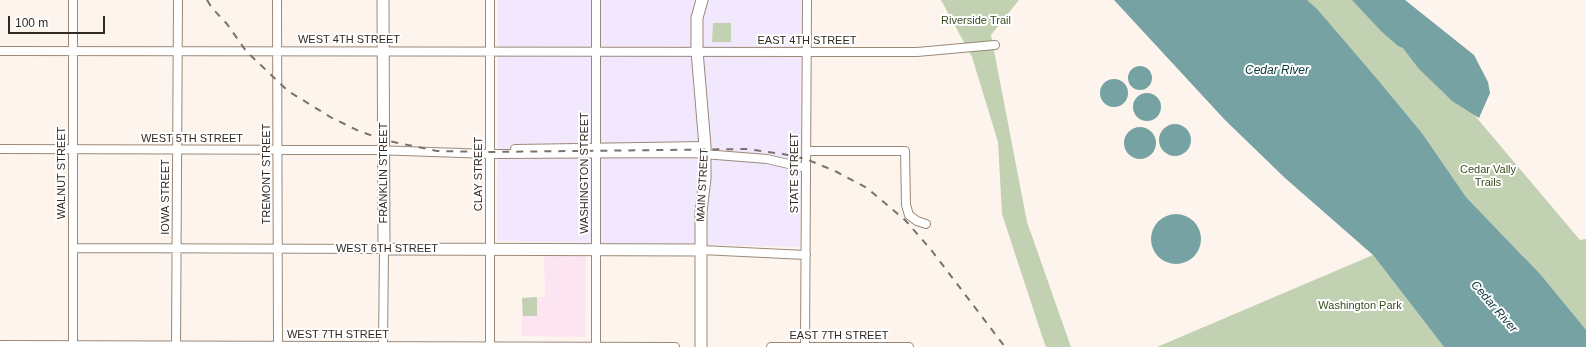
<!DOCTYPE html>
<html>
<head>
<meta charset="utf-8">
<style>
  body { margin:0 }
  #map { position:relative; width:1586px; height:347px; overflow:hidden; background:#fdf5ed; font-family:Helvetica,sans-serif }
  canvas { display:block }
  .scale { position:absolute; left:8px; top:16px; width:97px; height:18px; box-sizing:border-box; border:2px solid #312a22; border-top:0; padding-left:5px; font-size:12px; line-height:14px; white-space:nowrap; color:#312a22; -webkit-text-stroke:3px #fff; paint-order:stroke }
</style>
</head>
<body>
<div id="map">
<canvas width="1586" height="347"></canvas>
<div class="scale">100 m</div>
</div>
<script>
const ctx = document.querySelector('canvas').getContext('2d');
ctx.lineJoin = 'round';
function paint(path, color) {
  ctx.fillStyle = color;
  ctx.fill(path, 'evenodd');
}
function poly(rows) {
  const path = new Path2D();
  for (const r of rows) {
    if (r.length === 3) {
      path.moveTo(r[0] + r[2], r[1]);
      path.arc(r[0], r[1], r[2], 0, 2 * Math.PI);
      continue;
    }
    path.moveTo(r[0], r[1]);
    for (let i = 2; i < r.length; i += 2) path.lineTo(r[i], r[i + 1]);
  }
  return path;
}
function trace(path, color, width, dash) {
  ctx.strokeStyle = color;
  ctx.lineWidth = width;
  ctx.lineCap = dash ? 'butt' : 'round';
  ctx.setLineDash(dash || []);
  ctx.stroke(path);
}
function write(font, color, halo, rows, align = 'center') {
  ctx.font = font + ' Helvetica,sans-serif';
  ctx.lineWidth = 4;
  ctx.setLineDash([]);
  ctx.textBaseline = 'middle';
  ctx.strokeStyle = halo;
  ctx.fillStyle = color;
  for (const [text, x, y, turn = 0] of rows) {
    ctx.save();
    ctx.translate(x, y);
    ctx.rotate((+turn || 0) * Math.PI / 180);
    ctx.textAlign = isNaN(turn) ? turn : align;
    if (halo) ctx.strokeText(text, 0, 0);
    ctx.fillText(text, 0, 0);
    ctx.restore();
  }
}
paint(poly([
  [498,0,801,0,800,247,497,241]
]), '#f1e8fd');
paint(poly([
  [544,256,586,256,585,337,522,336,522,298,545,297]
]), '#fce5f1');
paint(poly([
  [941,0,1019,0,991,35,1027,222,1071,347,1046,347,1042,336,1002,214,998,142,972,57],
  [1307,0,1377,0,1580,240,1586,239,1586,347,1523,256,1466,197,1422,133,1378,80],
  [713,23,731,23,731,42,712,42],
  [1373,255,1444,347,1157,347],
  [537,297,537,316,523,316,522,298]
]), '#c2d1b1');
paint(poly([
  [1114,0,1307,0,1317,9,1378,80,1422,133,1466,197,1540,274,1586,330,1586,347,1444,347,1373,255,1285,178,1225,120],
  [1352,0,1405,0,1474,55,1488,82,1490,93,1479,118,1452,101,1443,92,1419,69,1403,48,1398,46,1381,31],
  [1140,78,12],
  [1114,93,14],
  [1147,107,14],
  [1175,140,16],
  [1140,143,16],
  [1176,239,25]
]), '#76a2a4');
const street = poly([
  [277,0,278,347],
  [0,51,814,52,917,52,995,45],
  [0,149,374,150,490,154,691,153,767,159,806,168],
  [515,149,705,146],
  [806,151,905,151,906,205,909,215,917,221,926,224],
  [73,248,384,249,383,346],
  [701,250,806,255],
  [0,345,675,347],
  [73,347,73,0],
  [176,347,178,0],
  [490,347,490,0],
  [596,347,596,0],
  [771,347,909,347],
  [805,347,807,0]
]);
const secondary = poly([
  [383,0,384,249,701,250],
  [701,347,701,212,705,178,705,146,697,51,697,18,702,0]
]);
trace(street, '#9b8978', 10);
trace(secondary, '#9b8978', 13);
trace(street, '#fff', 8);
trace(secondary, '#fff', 11);
trace(poly([
  [207,0,212,8,227,24,246,51,288,91,332,118,359,131,384,140,437,151,490,152,747,149,783,154,806,159,837,172,867,188,906,221,932,251,1005,347]
]), '#79726a', 2, [7, 7]);
write('11px', '#3a4d1c', '#fff', [
  ["Riverside Trail",976,21],
  ["Cedar Vally",1488,170],
  ["Trails",1488,183],
  ["Washington Park",1360,306]
]);
write('11px', '#312a22', '#fff', [
  ["WEST 4TH STREET",349,40],
  ["EAST 4TH STREET",807,41],
  ["WEST 5TH STREET",192,139],
  ["WALNUT STREET",62,173,-90],
  ["FRANKLIN STREET",384,173,-90],
  ["WASHINGTON STREET",585,173,-90],
  ["STATE STREET",795,173,-90],
  ["TREMONT STREET",267,174,-90],
  ["CLAY STREET",479,174,-90],
  ["MAIN STREET",703,185,-87],
  ["IOWA STREET",166,197,-90],
  ["WEST 6TH STREET",387,249],
  ["WEST 7TH STREET",338,335],
  ["EAST 7TH STREET",839,336]
]);
write('italic 12px', '#093638', '#fff', [
  ["Cedar River",1277,71],
  ["Cedar River",1494,307,49]
]);
</script>
</body>
</html>
